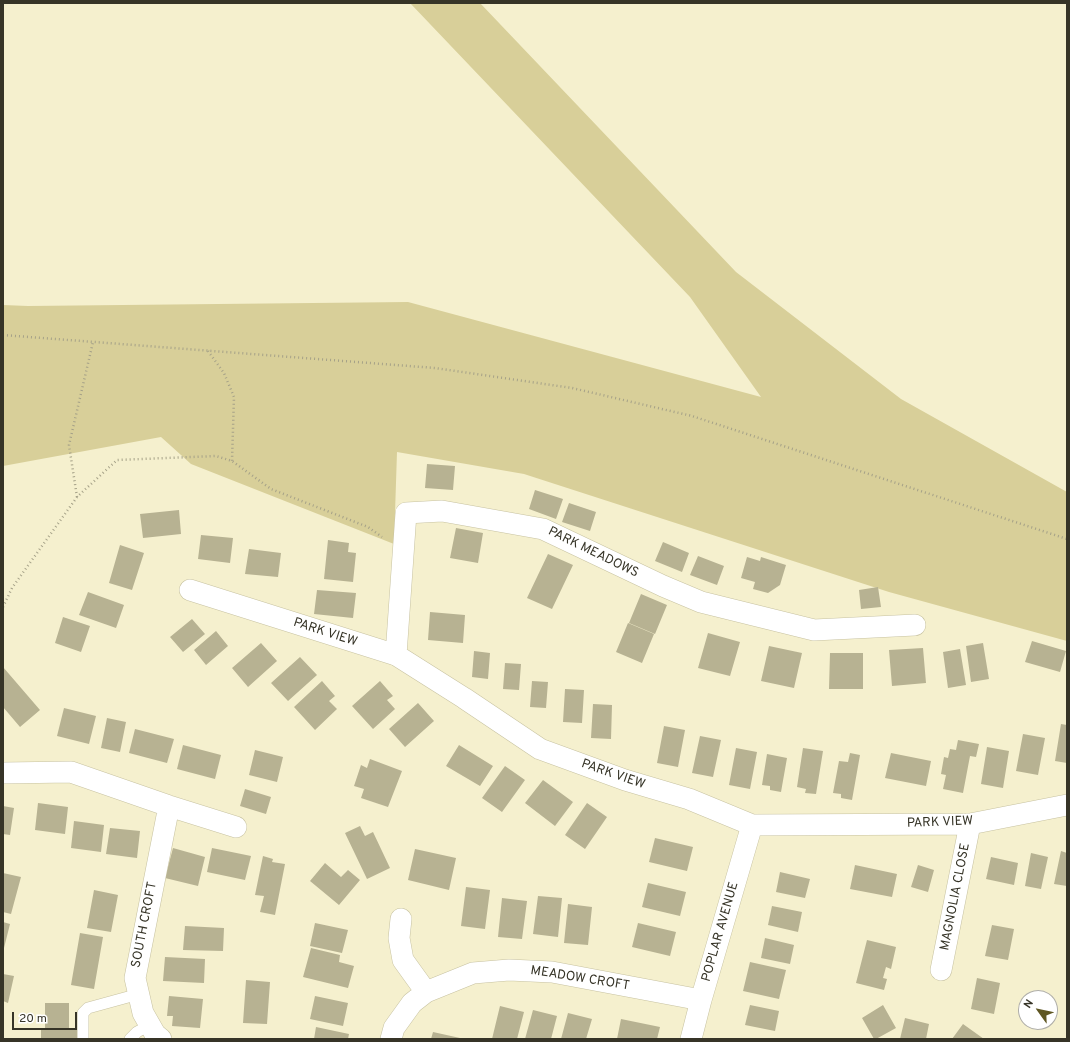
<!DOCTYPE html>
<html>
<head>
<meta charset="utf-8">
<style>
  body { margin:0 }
  #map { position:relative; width:1070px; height:1042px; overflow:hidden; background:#f5f0ce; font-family:Overpass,sans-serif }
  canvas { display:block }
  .frame { position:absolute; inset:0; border:4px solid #363427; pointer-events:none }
  .north { position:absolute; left:1018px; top:990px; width:40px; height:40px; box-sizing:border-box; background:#fff; border:1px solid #afaea9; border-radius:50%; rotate:303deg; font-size:11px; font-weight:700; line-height:16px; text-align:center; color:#363427 }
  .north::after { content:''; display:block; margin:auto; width:14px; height:18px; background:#5f5723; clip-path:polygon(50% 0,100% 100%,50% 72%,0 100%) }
  .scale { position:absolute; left:12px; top:1012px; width:65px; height:18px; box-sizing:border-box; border:2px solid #363427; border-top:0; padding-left:5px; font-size:12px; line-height:14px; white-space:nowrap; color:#363427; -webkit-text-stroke:3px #fff; paint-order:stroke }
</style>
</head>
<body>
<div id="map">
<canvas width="1070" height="1042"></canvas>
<div class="frame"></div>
<div class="north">N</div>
<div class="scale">20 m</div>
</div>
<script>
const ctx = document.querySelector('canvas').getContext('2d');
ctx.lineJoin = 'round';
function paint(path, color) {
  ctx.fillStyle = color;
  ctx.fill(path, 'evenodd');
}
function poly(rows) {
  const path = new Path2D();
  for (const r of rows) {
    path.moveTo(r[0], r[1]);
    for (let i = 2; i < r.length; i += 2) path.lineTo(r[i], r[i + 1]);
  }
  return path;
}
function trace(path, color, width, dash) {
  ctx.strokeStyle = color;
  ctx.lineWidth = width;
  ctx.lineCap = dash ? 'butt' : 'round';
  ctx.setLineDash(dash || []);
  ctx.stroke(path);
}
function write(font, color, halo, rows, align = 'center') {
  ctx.font = font + ' Overpass,sans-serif';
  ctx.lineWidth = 3.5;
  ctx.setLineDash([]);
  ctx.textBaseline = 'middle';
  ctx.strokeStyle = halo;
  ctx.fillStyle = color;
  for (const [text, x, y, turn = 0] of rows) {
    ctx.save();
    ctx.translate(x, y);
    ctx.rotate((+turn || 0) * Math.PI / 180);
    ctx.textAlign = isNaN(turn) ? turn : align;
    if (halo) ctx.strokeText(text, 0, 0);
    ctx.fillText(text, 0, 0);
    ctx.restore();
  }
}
paint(poly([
  [410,3,480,3,736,272,901,399,1067,492,1067,641,889,592,524,474,397,452,394,544,191,464,161,437,3,466,3,305,28,306,408,302,761,397,690,297]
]), '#d8cf99');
paint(poly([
  [427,464,455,466,453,490,425,488],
  [535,490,563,499,556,519,529,509],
  [569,503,596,512,590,531,562,522],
  [179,510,181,534,143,538,140,514],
  [456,528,483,533,478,563,450,558],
  [201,535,233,538,230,563,198,559],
  [328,540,349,543,348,552,356,553,353,582,324,579],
  [663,542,689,553,682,572,655,561],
  [120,545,144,553,132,590,109,583],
  [249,549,281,553,278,577,245,574],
  [548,554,573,565,552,609,527,598],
  [698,556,724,566,717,585,690,575],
  [747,557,760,561,761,557,786,565,780,585,768,593,753,589,755,582,741,578],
  [878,587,881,607,861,609,859,590],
  [317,590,356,593,353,618,314,614],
  [88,592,124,605,116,628,79,615],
  [641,594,667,605,655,634,629,623],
  [430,612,465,615,463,643,428,640],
  [63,617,90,626,81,652,55,643],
  [192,619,205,634,183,652,170,637],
  [628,623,654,634,642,663,616,652],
  [216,631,228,646,206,665,194,650],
  [708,633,740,642,730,676,698,668],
  [1032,641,1066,651,1060,672,1025,662],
  [261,643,277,661,248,687,232,668],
  [983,643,989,679,971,682,966,646],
  [769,646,802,653,794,688,761,681],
  [923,648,926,683,892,686,889,650],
  [960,649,966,685,948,688,943,652],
  [474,651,490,653,488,679,472,677],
  [830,653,863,653,863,689,829,689],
  [300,657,317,675,288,701,271,683],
  [505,663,521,664,519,690,503,689],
  [3,667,40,710,20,727,3,707],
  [322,681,335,696,329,701,337,709,315,730,294,707],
  [380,681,393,696,387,700,395,709,373,729,352,706],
  [532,681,548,682,546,708,530,707],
  [565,689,584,690,582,723,563,722],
  [418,703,434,721,405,747,389,729],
  [593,704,612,705,611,739,591,738],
  [64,708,96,716,89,744,57,736],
  [107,718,126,722,120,752,101,748],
  [1061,724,1067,725,1067,763,1055,761],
  [664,726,685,730,678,767,657,763],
  [135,729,174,739,167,763,129,753],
  [1023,734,1045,738,1038,775,1016,771],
  [700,736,721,740,713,777,692,773],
  [958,740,979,744,976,757,970,756,963,793,943,789,946,775,941,774,944,757,948,758,950,749,956,750],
  [183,745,221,755,215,779,177,769],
  [459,745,493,766,480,786,446,766],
  [987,747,1009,751,1003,788,981,784],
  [736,748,757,752,750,789,729,785],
  [803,748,823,751,816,794,805,793,806,789,797,787],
  [255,750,283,757,277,782,249,775],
  [850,753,860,755,852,800,841,798,841,794,833,793,839,761,848,762],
  [891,753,931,761,926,786,885,778],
  [767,754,787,758,781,792,770,790,770,786,762,785],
  [370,759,402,771,388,807,361,798,364,789,354,786,361,765,367,768],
  [505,766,525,780,502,812,482,798],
  [543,780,573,802,555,826,525,803],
  [245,789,271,797,266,814,240,806],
  [38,803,68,807,65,834,35,830],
  [587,803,607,817,585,849,565,835],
  [3,806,14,808,10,835,3,834],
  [74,821,104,825,101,852,71,848],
  [360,826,365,836,373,832,390,868,367,879,345,833],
  [110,828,140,831,137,858,106,854],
  [655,838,693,847,687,871,649,862],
  [173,848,205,857,198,886,165,878],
  [212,848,251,856,245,880,207,872],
  [415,849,456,858,449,890,408,880],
  [1061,851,1067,853,1067,886,1054,884],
  [1031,853,1048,857,1041,889,1025,886],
  [263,856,273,859,272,862,285,864,275,915,260,912,264,896,255,895],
  [991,857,1018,863,1014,885,986,879],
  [325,863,341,877,348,870,360,880,339,905,310,881],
  [855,865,897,874,892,897,850,889],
  [918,865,934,870,928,892,911,887],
  [780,872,810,879,805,898,776,892],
  [3,873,21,877,11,914,3,912],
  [648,883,686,892,680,916,642,907],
  [466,887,490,890,485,929,461,926],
  [94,890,118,895,111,932,87,928],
  [538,896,562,898,558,937,533,934],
  [502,898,527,901,522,939,498,937],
  [568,904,592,907,588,945,564,943],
  [772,906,802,912,798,932,768,925],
  [3,922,10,924,4,948,3,948],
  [315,923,348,930,342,953,310,946],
  [638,923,676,932,670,956,632,947],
  [992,925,1014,929,1008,960,985,956],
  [185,926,224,928,223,951,183,950],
  [80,933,103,937,94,989,71,985],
  [765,938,794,945,790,964,761,958],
  [867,940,896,947,891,969,886,967,883,978,887,979,884,990,856,983],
  [311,948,340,955,339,962,354,966,348,988,303,977],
  [165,957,205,959,204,983,163,981],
  [750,962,786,970,779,999,743,991],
  [3,974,14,976,8,1003,3,1001],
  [977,978,1000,983,994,1014,971,1009],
  [246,980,270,982,267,1024,243,1023],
  [169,996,203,999,200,1028,172,1026,173,1016,167,1016],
  [315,996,348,1003,343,1026,310,1019],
  [45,1003,69,1003,69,1028,78,1028,78,1039,41,1039,41,1029,45,1030],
  [750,1005,779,1011,775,1031,745,1025],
  [883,1005,896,1028,876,1039,874,1039,862,1018],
  [500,1006,524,1012,517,1039,492,1039],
  [533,1010,557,1016,551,1039,525,1039],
  [568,1013,592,1019,586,1039,561,1039],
  [905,1018,929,1024,926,1039,900,1039],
  [621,1019,660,1027,657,1039,617,1039],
  [963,1024,984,1039,952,1039],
  [316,1027,349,1034,348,1039,314,1039],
  [433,1032,460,1038,460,1039,431,1039]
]), '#b7b292');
const service = poly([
  [83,1039,83,1013,88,1008,139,994],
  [130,1039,137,1032,150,1025]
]);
const minor = poly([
  [190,590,396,655,464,698,540,749,625,780,689,799,752,825,970,824,1067,805],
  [396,655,406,513,442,511,543,529,663,586,701,602,814,630,915,625],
  [3,773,71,772,169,806,236,827],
  [401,919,399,938,403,960,426,992],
  [941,970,970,824],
  [161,1039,155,1034,143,1013,135,978,169,806],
  [391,1039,394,1028,412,1003,426,992,473,973,509,970,552,972,701,1000],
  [691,1039,701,1000,752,825]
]);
trace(service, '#c7c2a1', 12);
trace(minor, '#c7c2a1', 22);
trace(poly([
  [3,335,435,368,572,388,692,416,1067,539],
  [208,351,224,373,234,397,232,461],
  [77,497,69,445,93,342],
  [3,607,12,588,77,497,117,460,216,456,232,461,271,489,368,527,382,537]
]), '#a5a188', 2.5, [1, 3]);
trace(service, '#fff', 11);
trace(minor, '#fff', 21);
write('13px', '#363427', '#fff', [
  ["PARK MEADOWS",593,553,26],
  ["PARK VIEW",325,633,18],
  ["PARK VIEW",613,775,19],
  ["PARK VIEW",940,823,-2],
  ["MAGNOLIA CLOSE",956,897,-79],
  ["SOUTH CROFT",145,925,-79],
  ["POPLAR AVENUE",721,932,-74],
  ["MEADOW CROFT",580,979,9]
]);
</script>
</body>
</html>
